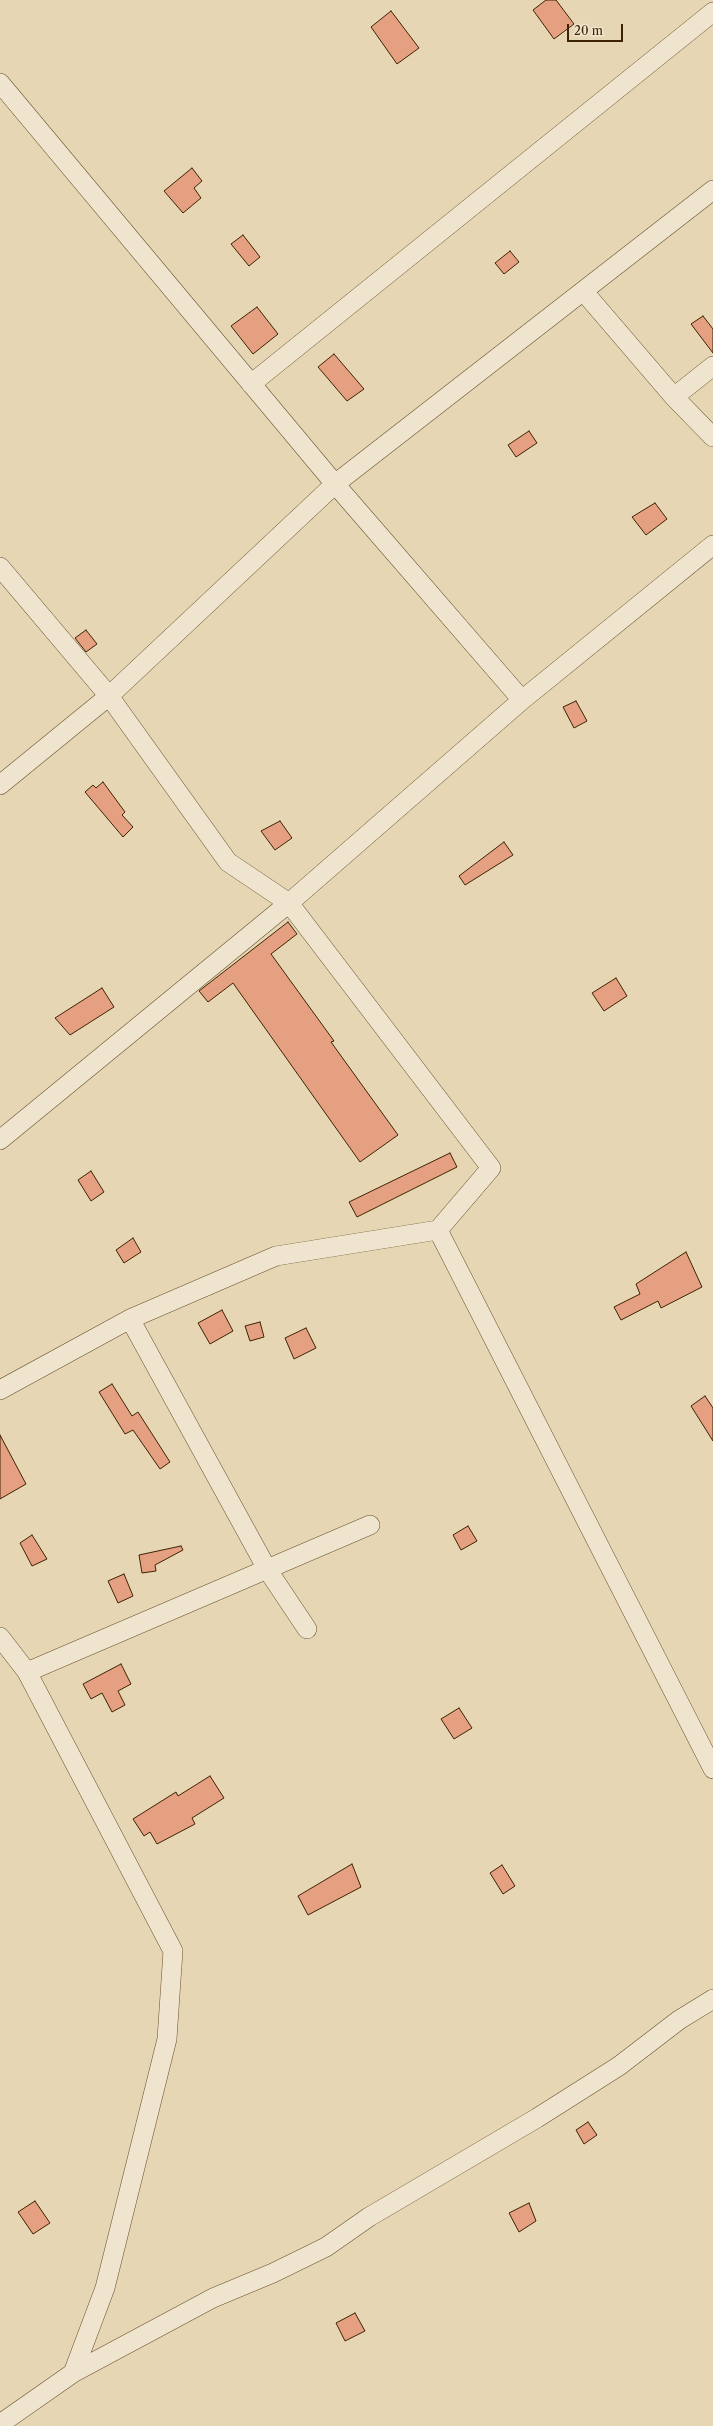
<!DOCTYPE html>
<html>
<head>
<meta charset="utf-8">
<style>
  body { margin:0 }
  #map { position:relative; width:713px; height:2426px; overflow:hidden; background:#e7d6b3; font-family:"Libre Caslon Text",serif }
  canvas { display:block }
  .scale { position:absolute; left:567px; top:24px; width:56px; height:18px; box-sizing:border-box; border:2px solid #3c2303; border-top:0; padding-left:5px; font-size:12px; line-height:14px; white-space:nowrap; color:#3c2303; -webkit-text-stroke:3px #efe4ce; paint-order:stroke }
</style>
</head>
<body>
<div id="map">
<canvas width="713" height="2426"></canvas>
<div class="scale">20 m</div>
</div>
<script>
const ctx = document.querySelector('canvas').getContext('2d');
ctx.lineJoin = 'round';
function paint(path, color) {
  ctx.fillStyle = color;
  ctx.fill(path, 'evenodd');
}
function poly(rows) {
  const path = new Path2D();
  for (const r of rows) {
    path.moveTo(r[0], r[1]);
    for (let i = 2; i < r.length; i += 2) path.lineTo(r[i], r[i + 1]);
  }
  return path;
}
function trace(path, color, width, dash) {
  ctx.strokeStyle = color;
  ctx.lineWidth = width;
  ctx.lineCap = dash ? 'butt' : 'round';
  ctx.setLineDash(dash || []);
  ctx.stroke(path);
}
const building = poly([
  [546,0,556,0,574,24,554,39,533,10,546,0],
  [391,11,419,48,397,64,371,27,391,11],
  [192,168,202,181,194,188,201,198,183,213,164,191,192,168],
  [243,235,260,257,249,266,231,244,243,235],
  [510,251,519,262,504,274,495,263,510,251],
  [257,307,278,334,253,354,231,326,257,307],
  [703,316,713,329,713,353,691,324,703,316],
  [334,354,364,389,347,401,318,367,334,354],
  [529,431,537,443,516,457,508,445,529,431],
  [655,503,667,519,646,535,632,517,655,503],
  [86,630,97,644,86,652,75,638,86,630],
  [576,701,587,721,574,728,563,707,576,701],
  [103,782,125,812,122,815,133,827,123,837,85,792,93,785,96,788,103,782],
  [280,821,292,838,275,850,261,831,280,821],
  [504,842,513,855,465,885,459,876,504,842],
  [288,922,297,934,271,954,334,1041,331,1042,398,1135,360,1162,233,983,208,1002,199,991,288,922],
  [616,978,627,996,604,1011,592,993,616,978],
  [102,988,114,1007,70,1035,55,1018,102,988],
  [450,1153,457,1167,357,1217,349,1202,450,1153],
  [91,1171,104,1192,91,1201,78,1180,91,1171],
  [133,1238,141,1252,124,1263,116,1250,133,1238],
  [686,1252,702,1287,661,1308,658,1301,621,1320,614,1307,640,1294,636,1284,686,1252],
  [222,1310,233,1331,210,1344,198,1323,222,1310],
  [260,1322,264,1337,250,1341,245,1326,260,1322],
  [306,1328,316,1348,294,1359,285,1338,306,1328],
  [112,1384,132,1416,138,1412,170,1462,160,1469,133,1430,125,1434,99,1392,112,1384],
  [705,1396,713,1408,713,1441,691,1406,705,1396],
  [0,1435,26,1484,0,1499,0,1435],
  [468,1526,477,1541,461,1550,453,1535,468,1526],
  [32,1535,47,1559,32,1566,20,1543,32,1535],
  [181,1546,183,1550,155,1565,156,1571,142,1573,139,1555,181,1546],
  [124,1574,133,1596,118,1603,108,1581,124,1574],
  [121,1664,131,1684,118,1691,125,1705,112,1712,102,1693,91,1699,83,1684,121,1664],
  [459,1708,472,1728,454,1739,441,1719,459,1708],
  [210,1776,224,1798,192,1818,195,1824,157,1844,150,1832,144,1836,133,1819,176,1792,178,1796,210,1776],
  [352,1864,361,1887,308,1915,298,1896,352,1864],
  [502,1865,515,1886,503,1894,490,1873,502,1865],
  [588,2122,597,2135,584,2144,576,2130,588,2122],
  [35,2201,50,2223,33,2234,18,2212,35,2201],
  [529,2203,536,2221,519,2232,509,2213,529,2203],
  [355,2313,365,2331,345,2341,336,2323,355,2313]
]);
paint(building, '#e5a081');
trace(building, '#3c2303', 1);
const minor = poly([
  [0,83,335,484,522,700],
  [584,292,674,397,713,437],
  [251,384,713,12],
  [674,397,713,366],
  [0,567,109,696,228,862,289,903,491,1168,438,1230,276,1256,130,1319,0,1390],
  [0,785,109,696,335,484,713,190],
  [0,1140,289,903,522,700,713,545],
  [438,1230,713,1769],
  [130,1319,267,1569,307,1629],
  [0,1637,27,1672,173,1951,167,2039,105,2288,73,2373],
  [27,1672,370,1525],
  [0,2424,73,2373,213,2298,273,2273,326,2247,369,2217,537,2118,619,2066,679,2020,713,1999]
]);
trace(minor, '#67502f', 20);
trace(minor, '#efe4ce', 19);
</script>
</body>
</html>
